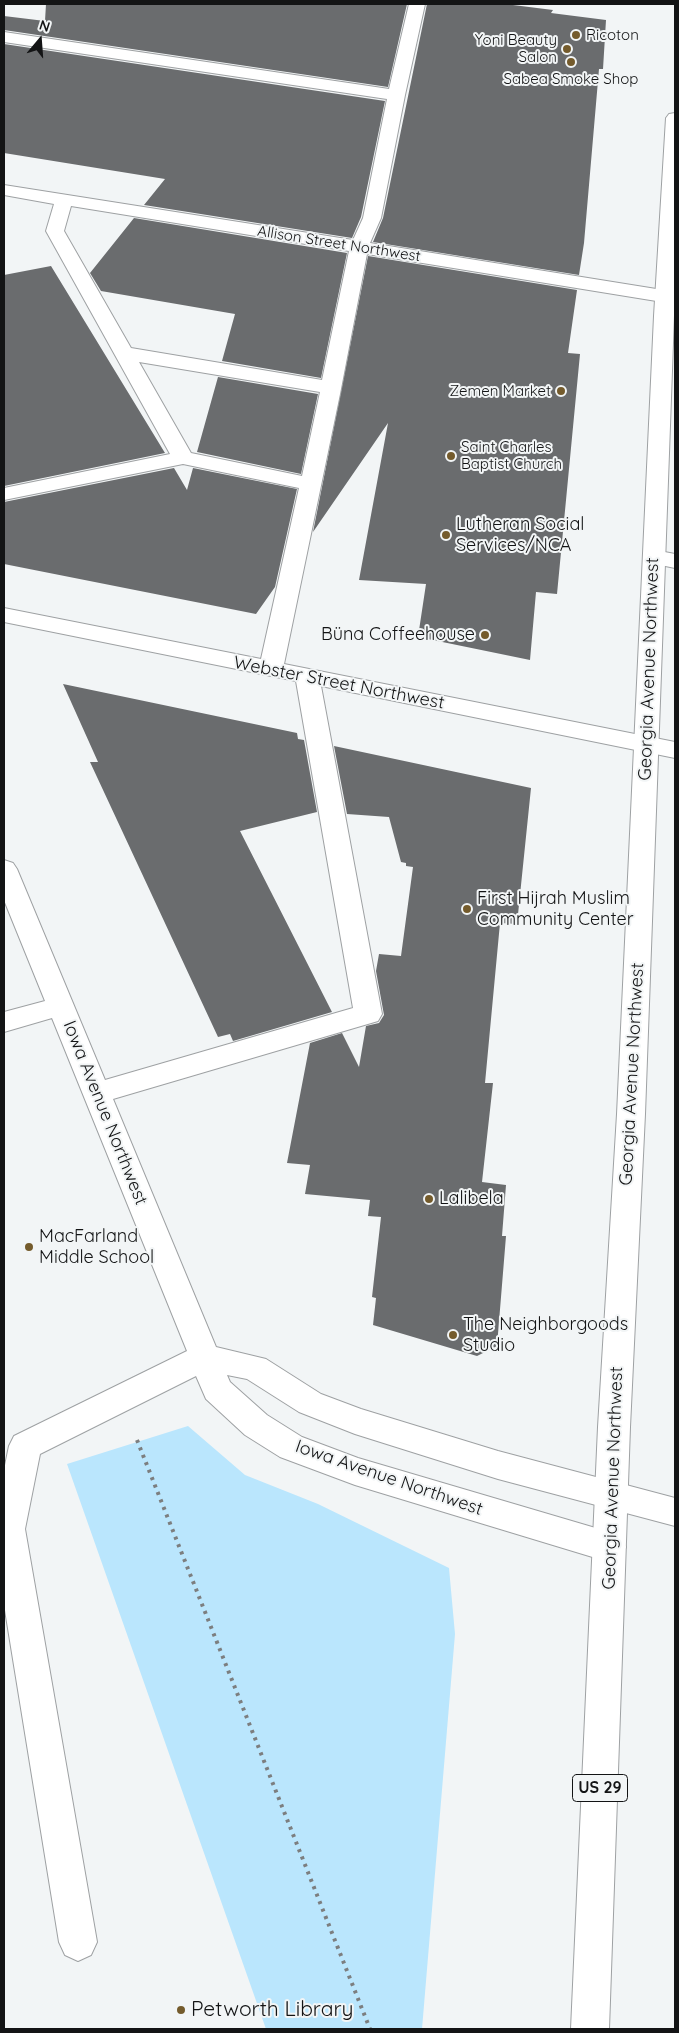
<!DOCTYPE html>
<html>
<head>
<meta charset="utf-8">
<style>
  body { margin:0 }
  #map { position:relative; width:679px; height:2033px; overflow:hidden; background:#f2f5f6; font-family:Quicksand,sans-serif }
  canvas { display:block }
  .frame { position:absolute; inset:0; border:5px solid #131415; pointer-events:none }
  .north { position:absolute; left:15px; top:15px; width:50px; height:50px; -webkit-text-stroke:4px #f2f5f6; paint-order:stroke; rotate:18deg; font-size:14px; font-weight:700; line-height:20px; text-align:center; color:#131415 }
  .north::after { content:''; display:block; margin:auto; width:18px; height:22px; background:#131415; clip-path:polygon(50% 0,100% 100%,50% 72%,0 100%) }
</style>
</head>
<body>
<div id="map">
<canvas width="679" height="2033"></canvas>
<div class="frame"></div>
<div class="north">N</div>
</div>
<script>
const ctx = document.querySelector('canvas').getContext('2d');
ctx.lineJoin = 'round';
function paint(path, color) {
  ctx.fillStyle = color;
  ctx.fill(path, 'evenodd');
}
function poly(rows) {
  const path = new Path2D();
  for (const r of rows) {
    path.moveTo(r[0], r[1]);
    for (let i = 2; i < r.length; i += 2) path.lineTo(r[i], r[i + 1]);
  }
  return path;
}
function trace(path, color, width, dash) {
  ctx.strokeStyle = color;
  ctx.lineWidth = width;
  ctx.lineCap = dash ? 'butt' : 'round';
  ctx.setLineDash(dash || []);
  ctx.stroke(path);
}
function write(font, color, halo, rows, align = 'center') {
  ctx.font = font + ' Quicksand,sans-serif';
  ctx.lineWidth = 4;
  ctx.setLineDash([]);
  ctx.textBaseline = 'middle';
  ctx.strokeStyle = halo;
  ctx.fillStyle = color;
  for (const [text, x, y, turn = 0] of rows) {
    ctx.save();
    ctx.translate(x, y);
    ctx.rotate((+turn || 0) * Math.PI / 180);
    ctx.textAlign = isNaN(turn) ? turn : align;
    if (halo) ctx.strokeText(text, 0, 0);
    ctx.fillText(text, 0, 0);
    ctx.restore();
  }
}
paint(poly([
  [188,1426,245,1475,318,1504,449,1568,455,1634,422,2029,266,2029,67,1464]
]), '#bae6fd');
paint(poly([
  [46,4,407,4,388,87,4,30,4,16,45,21],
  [427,4,505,4,553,10,551,13,606,20,603,69,599,69,584,243,579,275,373,242,383,218],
  [4,44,385,101,361,217,352,238,144,205,165,179,4,153],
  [134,218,347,253,321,378,222,361,235,314,101,291,90,273],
  [368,256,577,290,568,353,580,354,557,594,536,592,530,660,418,637,426,584,359,580,388,423,313,532],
  [51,266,165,453,4,486,4,275],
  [218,377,318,394,301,474,197,452],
  [174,468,187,490,193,468,297,489,275,587,256,614,4,564,4,502],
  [63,684,297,733,298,739,304,740,317,812,240,831,332,1012,233,1041,230,1034,218,1037,90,762,98,762],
  [334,746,531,788,517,924,500,923,485,1083,493,1083,482,1182,506,1185,502,1236,506,1236,497,1346,477,1356,373,1325,376,1298,372,1297,381,1217,368,1216,370,1200,305,1194,310,1165,287,1163,310,1043,342,1033,359,1067,366,1026,379,1023,384,1015,376,971,379,954,401,956,413,867,406,866,406,863,401,862,389,817,347,814]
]), '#6a6c6e');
const minor = poly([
  [409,4,425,4,405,95,381,218,370,243,675,292,675,304,367,254,340,394,284,664,675,742,675,758,321,686,382,1014,378,1021,113,1099,216,1347,266,1359,321,1394,361,1409,498,1451,675,1498,675,1526,498,1479,355,1434,299,1412,247,1379,227,1375,230,1382,267,1415,302,1437,358,1458,609,1532,621,1537,626,1547,621,1557,609,1562,355,1485,280,1457,245,1435,206,1399,196,1376,40,1454,25,1529,97,1942,91,1955,78,1961,65,1955,59,1942,4,1604,4,1470,9,1446,14,1436,187,1351,52,1018,4,1032,4,1012,45,1001,4,900,4,860,13,863,17,869,105,1080,353,1008,296,681,4,622,4,608,261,659,299,488,183,464,4,500,4,488,170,454,46,231,54,204,4,195,4,185,353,240,363,218,387,99,4,42,4,32,389,89,409,4],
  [71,206,349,251,322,380,131,348,64,231,71,206],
  [139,362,320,392,302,476,191,453,139,362],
  [654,550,675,554,675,568,646,562,643,557,646,552,654,550]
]);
const highway = poly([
  [675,113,675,288,645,1114,630,1427,609,2029,571,2029,598,1427,617,1114,654,316,666,118,669,114,675,113]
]);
trace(minor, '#9ea1a3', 2);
trace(highway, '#9ea1a3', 2);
trace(poly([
  [137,1440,370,2029]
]), '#7c7e7f', 4, [3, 5]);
paint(minor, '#fff');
paint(highway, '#fff');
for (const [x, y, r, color] of [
  [576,35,5,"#745b2c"],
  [567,49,5,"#745b2c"],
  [571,62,5,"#745b2c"],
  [561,391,5,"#745b2c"],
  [451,456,5,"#745b2c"],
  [446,535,5,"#745b2c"],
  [485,635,5,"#745b2c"],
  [467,909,5,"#745b2c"],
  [429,1199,5,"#745b2c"],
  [29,1247,5,"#745b2c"],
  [453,1335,5,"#745b2c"],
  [181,2010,5,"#745b2c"]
]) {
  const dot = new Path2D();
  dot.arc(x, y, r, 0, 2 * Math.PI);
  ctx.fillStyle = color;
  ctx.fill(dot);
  trace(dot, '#f2f5f6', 2);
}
write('15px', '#131415', '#f2f5f6', [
  ["Ricoton",586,35],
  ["Yoni Beauty",557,40,"right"],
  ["Salon",557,57,"right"],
  ["Sabea Smoke Shop",571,79,"center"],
  ["Zemen Market",551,391,"right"],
  ["Saint Charles",461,447],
  ["Baptist Church",461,464]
], 'left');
write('15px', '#131415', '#f2f5f6', [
  ["Allison Street Northwest",339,244,9]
]);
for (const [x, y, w] of [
  [600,1788,55]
]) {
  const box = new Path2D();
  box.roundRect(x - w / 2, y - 13.5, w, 27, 4);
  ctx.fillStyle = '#f2f5f6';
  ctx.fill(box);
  trace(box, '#131415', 1);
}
write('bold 16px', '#131415', null, [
  ["US 29",600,1788]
]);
write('18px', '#131415', '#f2f5f6', [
  ["Lutheran Social",456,525],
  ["Services/NCA",456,546],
  ["Büna Coffeehouse",475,635,"right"],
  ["First Hijrah Muslim",477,899],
  ["Community Center",477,920],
  ["Lalibela",439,1199],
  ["MacFarland",39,1237],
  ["Middle School",39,1258],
  ["The Neighborgoods",463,1325],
  ["Studio",463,1346]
], 'left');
write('18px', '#131415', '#f2f5f6', [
  ["Georgia Avenue Northwest",649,669,-88],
  ["Webster Street Northwest",339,683,11],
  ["Georgia Avenue Northwest",632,1074,-87],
  ["Iowa Avenue Northwest",105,1113,68],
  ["Iowa Avenue Northwest",389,1478,19],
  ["Georgia Avenue Northwest",613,1478,-88]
]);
write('21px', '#131415', '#f2f5f6', [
  ["Petworth Library",191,2010]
], 'left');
</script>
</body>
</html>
